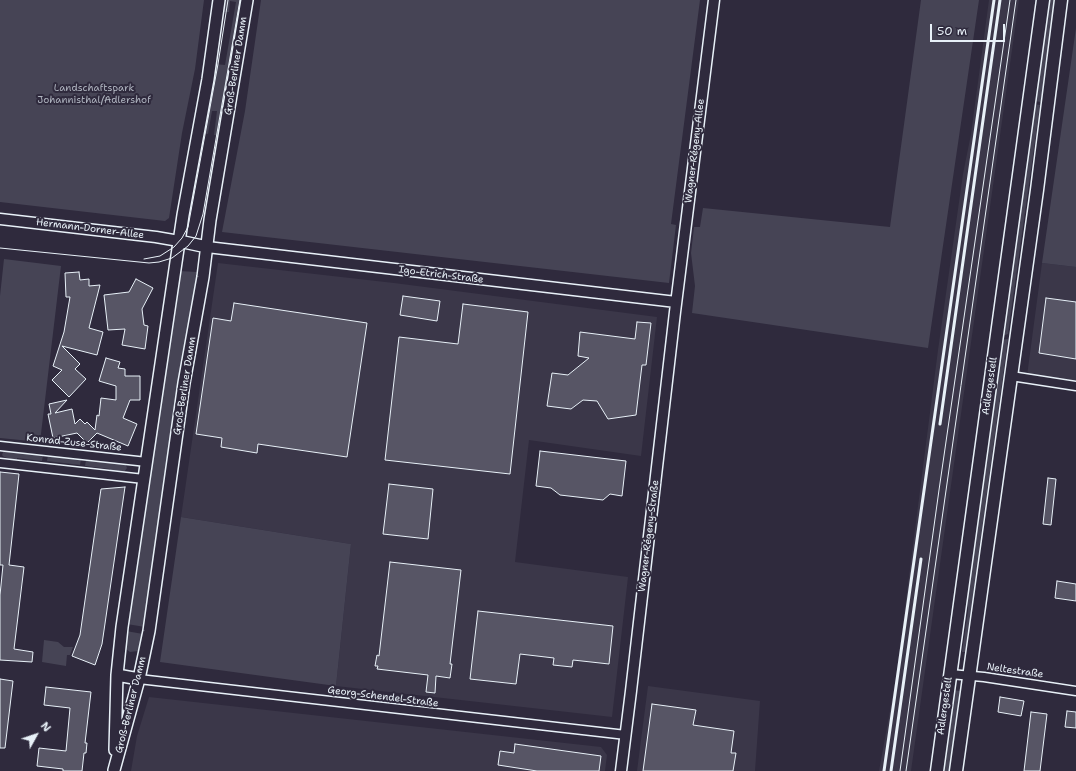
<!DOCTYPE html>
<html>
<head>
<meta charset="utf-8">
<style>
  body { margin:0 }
  #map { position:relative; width:1076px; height:771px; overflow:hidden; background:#2f2a3d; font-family:"Shantell Sans",sans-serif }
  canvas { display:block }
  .north { position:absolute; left:16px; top:715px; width:40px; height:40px; -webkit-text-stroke:3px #2f2a3d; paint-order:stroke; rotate:50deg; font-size:11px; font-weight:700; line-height:16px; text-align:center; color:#e8f1f8 }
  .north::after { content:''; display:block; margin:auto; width:14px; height:18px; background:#e8f1f8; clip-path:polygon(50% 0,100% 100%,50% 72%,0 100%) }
  .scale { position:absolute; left:930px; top:24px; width:75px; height:18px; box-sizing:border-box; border:2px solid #e8f1f8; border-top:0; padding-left:5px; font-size:12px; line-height:14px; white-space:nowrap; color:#e8f1f8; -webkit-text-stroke:3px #2f2a3d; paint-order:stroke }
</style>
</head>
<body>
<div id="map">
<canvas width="1076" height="771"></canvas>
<div class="north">N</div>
<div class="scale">50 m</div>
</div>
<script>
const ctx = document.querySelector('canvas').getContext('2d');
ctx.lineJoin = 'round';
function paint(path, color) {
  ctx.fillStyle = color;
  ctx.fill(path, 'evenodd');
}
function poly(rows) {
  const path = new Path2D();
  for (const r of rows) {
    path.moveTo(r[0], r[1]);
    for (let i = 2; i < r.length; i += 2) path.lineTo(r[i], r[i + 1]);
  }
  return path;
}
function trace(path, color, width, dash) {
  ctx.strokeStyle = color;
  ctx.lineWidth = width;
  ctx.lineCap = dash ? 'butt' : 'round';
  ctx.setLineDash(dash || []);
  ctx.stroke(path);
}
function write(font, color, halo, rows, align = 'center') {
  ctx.font = font + ' "Shantell Sans",sans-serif';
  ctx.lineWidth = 4;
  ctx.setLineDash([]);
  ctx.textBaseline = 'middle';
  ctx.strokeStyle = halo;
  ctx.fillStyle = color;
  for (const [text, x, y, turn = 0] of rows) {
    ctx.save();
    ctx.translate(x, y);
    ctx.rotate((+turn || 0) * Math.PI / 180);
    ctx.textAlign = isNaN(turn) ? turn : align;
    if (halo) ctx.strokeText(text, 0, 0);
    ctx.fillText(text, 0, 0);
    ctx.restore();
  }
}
paint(poly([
  [989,0,1019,0,911,771,879,771,896,678,938,350,963,174,971,134],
  [218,263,394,283,657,317,641,456,529,440,515,562,628,577,612,717,336,686,351,544,181,517],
  [1042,263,1076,267,1076,383,1027,376],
  [648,686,760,701,755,771,637,771],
  [149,697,601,747,607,755,605,771,131,771,137,736]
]), '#3b3749');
paint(poly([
  [0,0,204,0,195,69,182,133,169,218,165,221,0,202],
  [224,0,242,0,220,136,214,135,217,111,212,111,208,134,203,133,215,64,225,65,236,2,230,1,229,12,223,12],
  [261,0,700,0,671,224,676,225,669,283,222,232,245,111],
  [921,0,979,0,928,348,692,313,695,286,691,253,694,227,700,227,703,208,890,227],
  [1048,0,1055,0,1041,102,1034,101],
  [1076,28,1076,267,1042,263],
  [1034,104,1040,105,1008,334,1002,336],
  [4,259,61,266,40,442,0,438,0,296],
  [179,271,197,272,145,627,127,624],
  [1008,339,965,652,962,652,968,611,967,592,1001,340],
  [4,450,43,455,42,461,17,458,17,461,4,457,2,455],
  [48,455,81,459,80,465,47,461],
  [86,460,111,463,111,460,125,463,127,468,124,472,110,471,110,469,85,466],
  [181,517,351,544,336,686,160,662],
  [126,631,143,634,141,649,138,651,130,652,126,649,124,646],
  [44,640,58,642,64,647,73,647,70,655,67,655,66,666,42,662],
  [953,690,960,691,949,771,942,771]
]), '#464455');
const building = poly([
  [79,272,80,280,89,279,89,286,100,285,89,328,103,332,97,355,62,346,80,364,75,369,86,379,69,397,52,380,62,370,53,366,64,332,70,297,66,297,65,273,79,272],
  [136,279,153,288,142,309,144,325,148,326,145,349,122,345,125,329,108,330,104,295,129,292,136,279],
  [403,296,440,301,437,321,400,315,403,296],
  [1046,298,1076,302,1076,359,1039,353,1046,298],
  [234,303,367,323,347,457,258,444,257,453,221,447,222,438,196,434,213,318,231,321,234,303],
  [463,304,528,312,510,474,385,460,399,337,458,344,463,304],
  [637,322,651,323,646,365,642,365,636,415,608,419,597,401,583,400,571,409,547,406,552,373,568,375,589,358,578,356,580,332,635,339,637,322],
  [106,358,120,362,118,368,125,369,125,376,140,376,140,400,130,400,123,418,137,424,128,446,97,433,87,443,77,433,53,438,48,414,51,414,49,404,67,400,55,413,72,409,75,424,80,419,85,424,87,422,95,430,97,415,99,416,101,398,116,400,116,386,99,381,106,358],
  [540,451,626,461,622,496,610,494,603,500,560,495,551,488,536,486,540,451],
  [0,472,19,474,9,565,24,567,14,649,33,652,32,662,0,660,0,595,3,565,0,565,0,472],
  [1048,478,1056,479,1051,525,1043,524,1048,478],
  [389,484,433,489,428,539,383,534,389,484],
  [125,487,102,644,95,665,72,656,80,635,101,489,125,487],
  [390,562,461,570,450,664,452,664,450,678,436,676,435,693,426,692,428,675,377,669,378,666,375,666,377,655,379,656,390,562],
  [1057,581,1076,584,1076,601,1055,598,1057,581],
  [478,611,613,626,609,664,573,660,572,667,553,665,554,658,520,654,516,684,470,679,478,611],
  [0,679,13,681,5,748,0,748,0,679],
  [46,687,91,692,85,743,87,743,86,753,84,753,82,771,63,771,63,769,37,766,39,748,66,751,70,708,44,705,46,687],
  [1000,697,1024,701,1021,716,998,712,1000,697],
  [652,704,696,710,693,725,734,731,731,753,736,753,733,771,643,771,652,704],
  [1067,711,1076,712,1076,728,1065,727,1067,711],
  [1031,712,1047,714,1040,771,1024,771,1031,712],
  [515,744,601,756,599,771,537,771,498,765,500,751,514,753,515,744]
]);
paint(building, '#575565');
trace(building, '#e8f1f8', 1);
const minor = poly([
  [1011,376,1076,386],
  [0,446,147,462],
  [0,463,144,479],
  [950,674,984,677,1076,691],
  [139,679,626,735]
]);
const tertiary = poly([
  [0,219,156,237,179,241],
  [207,247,676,302],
  [621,771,631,691,675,312,714,0]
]);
const secondary = poly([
  [179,241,207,247],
  [117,675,139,679],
  [115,750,117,675,122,627,183,215,208,79,219,0],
  [114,770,139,679,149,631,184,383,203,277,210,220,247,0]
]);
const primary = poly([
  [937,771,1043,0],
  [956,771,1037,190,1061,0]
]);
trace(minor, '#e8f1f8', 11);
trace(tertiary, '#e8f1f8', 13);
trace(secondary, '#e8f1f8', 14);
trace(primary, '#e8f1f8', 15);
trace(minor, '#2f2a3d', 8);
trace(tertiary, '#2f2a3d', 10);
trace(secondary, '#2f2a3d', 11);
trace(primary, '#2f2a3d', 12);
trace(poly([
  [0,248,149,263,159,262,172,258,188,246,196,236,203,214,240,0],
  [144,259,160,256,174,247,182,238,188,227,218,64,228,0],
  [900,771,939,490,1010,0],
  [906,771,1016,0]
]), '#e8f1f8', 1);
trace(poly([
  [940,424,1000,0],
  [884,771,994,0],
  [891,771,921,559]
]), '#e8f1f8', 3);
write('10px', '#e8f1f8', '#2f2a3d', [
  ["Groß-Berliner Damm",236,66,-81],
  ["Wagner-Régeny-Allee",695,151,-83],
  ["Hermann-Dorner-Allee",90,229,7],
  ["Igo-Etrich-Straße",441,275,7],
  ["Groß-Berliner Damm",185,386,-81],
  ["Adlergestell",990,386,-82],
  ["Konrad-Zuse-Straße",74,443,6],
  ["Wagner-Régeny-Straße",649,536,-83],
  ["Neltestraße",1015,671,8],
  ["Georg-Schendel-Straße",383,697,7],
  ["Groß-Berliner Damm",131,705,-76],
  ["Adlergestell",945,706,-82]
]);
write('10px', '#afb4bf', '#2f2a3d', [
  ["Landschaftspark",94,88],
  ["Johannisthal/Adlershof",94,100]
]);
</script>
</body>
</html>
